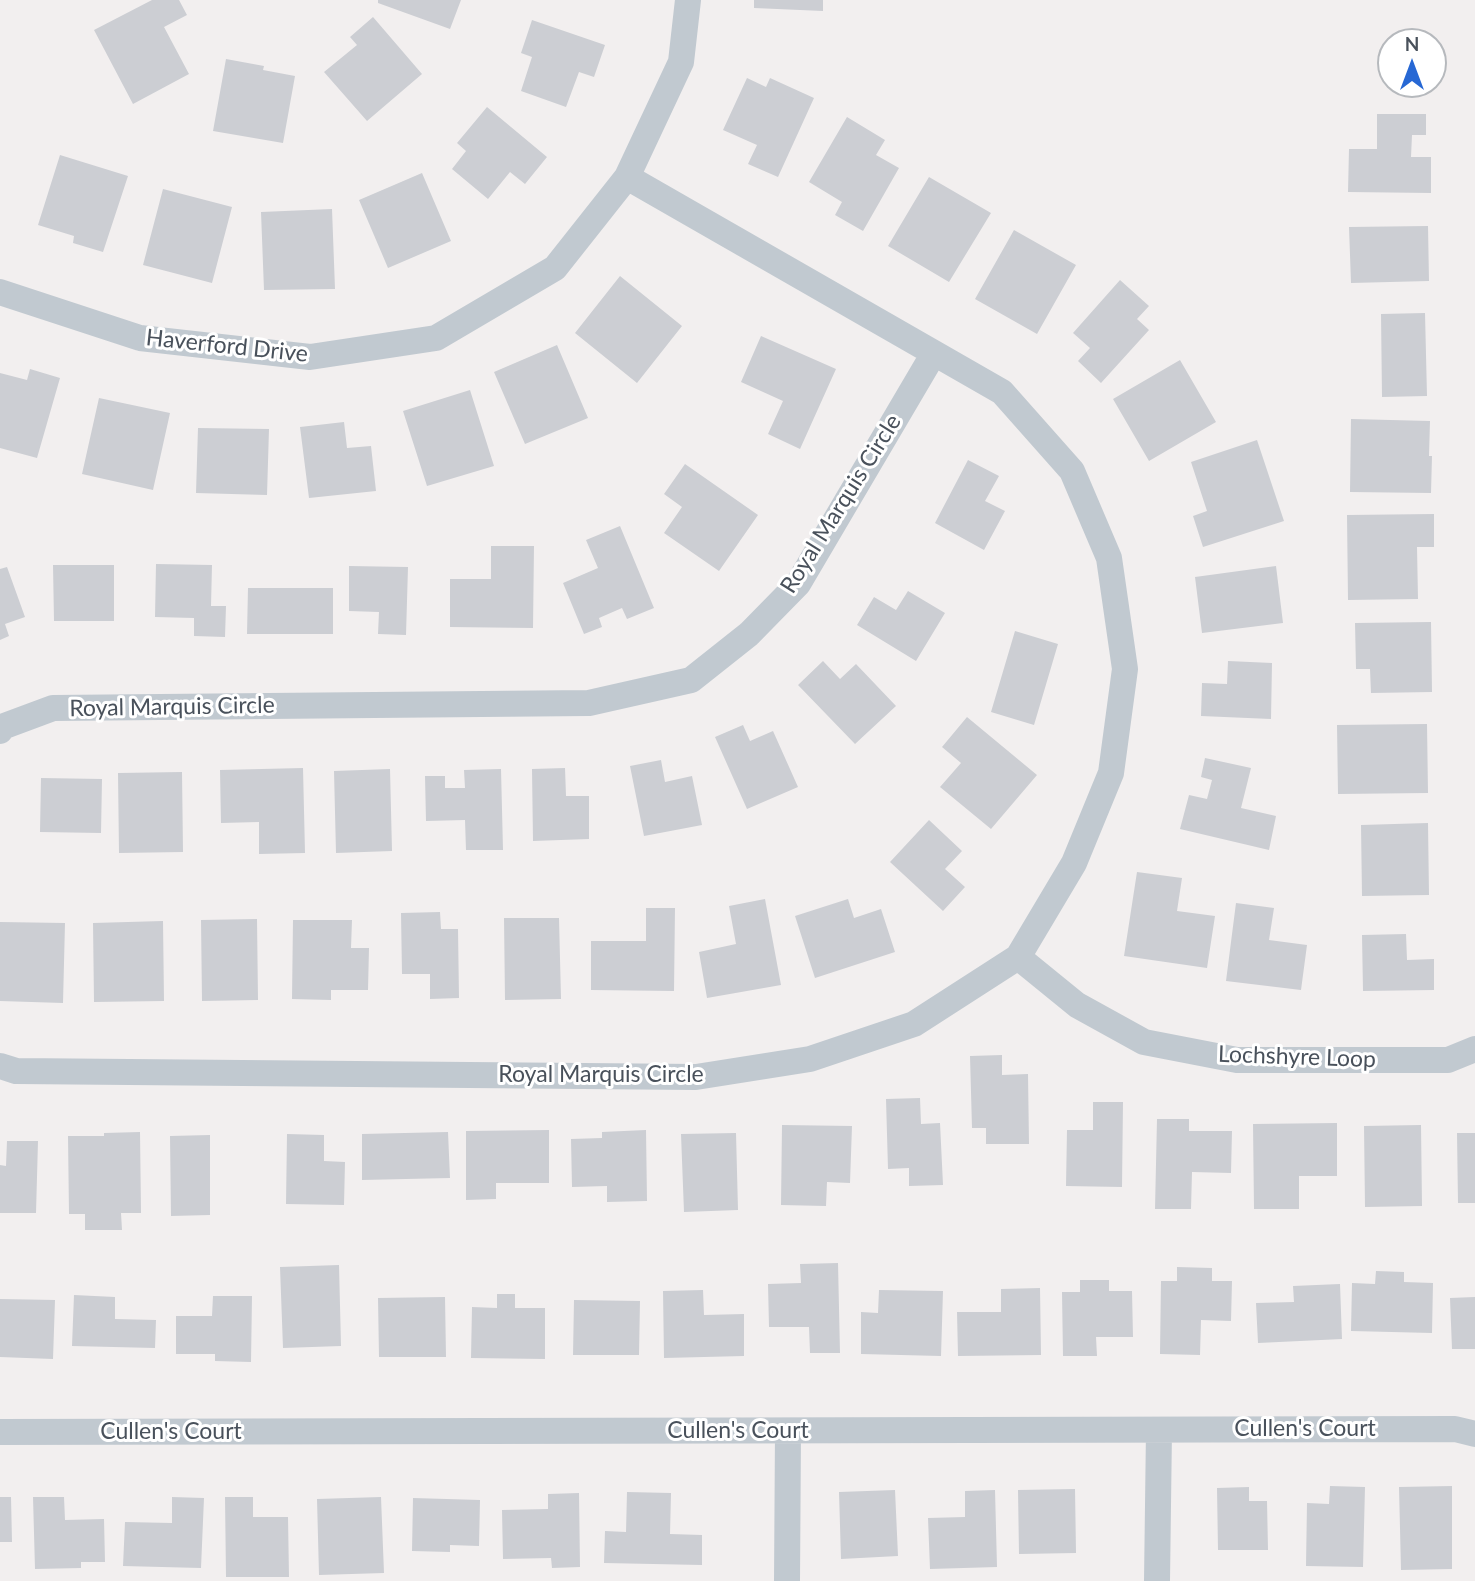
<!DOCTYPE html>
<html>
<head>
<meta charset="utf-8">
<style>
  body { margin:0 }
  #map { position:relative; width:1475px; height:1581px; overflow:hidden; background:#f2efef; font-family:Lato,sans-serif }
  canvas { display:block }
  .north { position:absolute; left:1377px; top:28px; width:70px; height:70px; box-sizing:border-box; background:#fff; border:2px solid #b6b9bd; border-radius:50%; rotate:0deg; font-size:19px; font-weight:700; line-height:28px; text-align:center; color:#49515b }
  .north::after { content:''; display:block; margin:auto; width:24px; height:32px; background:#2768d4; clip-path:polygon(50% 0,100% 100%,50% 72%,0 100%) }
</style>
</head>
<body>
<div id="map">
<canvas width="1475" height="1581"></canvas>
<div class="north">N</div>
</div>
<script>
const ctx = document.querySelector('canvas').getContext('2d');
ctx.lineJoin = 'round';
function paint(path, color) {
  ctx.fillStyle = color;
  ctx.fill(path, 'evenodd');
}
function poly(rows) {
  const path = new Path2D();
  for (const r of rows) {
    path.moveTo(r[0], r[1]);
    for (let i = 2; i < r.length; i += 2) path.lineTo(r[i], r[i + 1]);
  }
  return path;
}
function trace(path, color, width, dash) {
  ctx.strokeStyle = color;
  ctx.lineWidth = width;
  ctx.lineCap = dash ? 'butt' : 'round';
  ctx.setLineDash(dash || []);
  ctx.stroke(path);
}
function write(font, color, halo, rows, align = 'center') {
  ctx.font = font + ' Lato,sans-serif';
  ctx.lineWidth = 6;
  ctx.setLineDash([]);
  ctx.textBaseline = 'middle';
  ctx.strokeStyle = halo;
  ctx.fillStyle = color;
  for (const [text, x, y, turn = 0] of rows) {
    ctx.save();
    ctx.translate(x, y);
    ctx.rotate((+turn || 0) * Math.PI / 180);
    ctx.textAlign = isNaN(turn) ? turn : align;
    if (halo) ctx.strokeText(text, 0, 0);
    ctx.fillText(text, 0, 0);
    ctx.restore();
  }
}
paint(poly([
  [152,0,179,0,187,15,164,27,189,74,133,104,94,30],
  [378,0,461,0,450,29,378,3],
  [754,0,823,0,823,11,754,8],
  [373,17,422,74,367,121,324,72,357,45,350,37],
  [532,20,605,45,594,77,579,72,566,107,521,91,532,57,521,53],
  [226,59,264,66,263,70,295,76,283,143,213,131],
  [747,78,766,87,770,78,814,98,778,177,748,164,757,145,723,130],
  [487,107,547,157,525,184,510,172,488,199,452,169,466,151,457,143],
  [1377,114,1426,114,1426,135,1412,135,1411,157,1431,157,1431,193,1348,192,1349,149,1377,149],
  [847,117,885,140,876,155,899,168,863,231,835,215,842,202,809,182],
  [60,155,128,176,103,252,73,243,74,236,38,225],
  [422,173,451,241,388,268,359,200],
  [929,177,991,213,949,282,888,246],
  [163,189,232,207,212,283,143,265],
  [332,209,335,289,264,290,261,212],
  [1428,226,1429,281,1351,283,1349,227],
  [1014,230,1076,265,1037,334,975,299],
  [620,276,682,326,637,383,575,333],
  [1120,280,1149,306,1137,319,1149,330,1101,383,1078,361,1090,348,1073,333],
  [1425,313,1427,396,1382,397,1381,314],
  [761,336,836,369,800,449,768,434,783,401,741,382],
  [557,345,588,418,525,444,494,372],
  [1180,360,1216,422,1149,461,1113,399],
  [30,369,60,378,37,458,0,448,0,373,27,380],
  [470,390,494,466,427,486,403,411],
  [99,398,170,413,153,490,82,474],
  [1351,419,1430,421,1429,456,1432,456,1431,493,1350,492],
  [344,422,347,448,371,446,376,491,309,498,300,427],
  [198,428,269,429,267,495,196,493],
  [1257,440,1284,521,1203,547,1193,516,1207,511,1191,462],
  [968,460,999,476,985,501,1005,511,984,550,935,523],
  [685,464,758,515,719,571,664,533,682,507,664,494],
  [1434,514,1434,547,1417,547,1418,599,1348,600,1347,515],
  [620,526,654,608,627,619,622,608,599,618,602,627,584,634,563,583,598,568,586,540],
  [491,546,534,546,533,628,450,627,450,579,491,579],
  [156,564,212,565,211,606,226,606,225,637,194,636,194,618,155,617],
  [53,565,114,565,114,621,54,621],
  [349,566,408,567,406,635,378,634,379,612,349,611],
  [1276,566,1283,623,1202,633,1195,577],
  [7,567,25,617,5,624,9,636,0,640,0,569],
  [248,588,333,588,333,634,247,634],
  [908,591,945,613,916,661,857,625,874,597,896,610],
  [1431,622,1432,692,1371,693,1370,669,1356,669,1355,623],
  [1015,631,1058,644,1034,725,991,712],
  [823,661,840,679,856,664,896,706,855,744,798,685],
  [1228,661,1272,663,1271,719,1201,716,1202,683,1227,684],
  [967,717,1037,775,991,829,940,787,961,763,942,747],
  [1427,724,1428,793,1338,794,1337,725],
  [743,725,750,741,773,731,798,787,747,809,715,737],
  [1205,758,1251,768,1241,808,1276,816,1269,850,1180,829,1189,795,1207,799,1212,780,1201,777],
  [661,760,665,782,692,776,702,825,644,836,630,766],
  [303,768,305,853,259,854,259,822,221,823,220,770],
  [565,768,566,796,589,796,589,839,533,841,532,769],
  [390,769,392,851,336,853,334,771],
  [501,769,503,850,466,850,465,820,426,821,425,776,445,776,445,788,465,788,464,770],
  [182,772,183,852,119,853,118,773],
  [41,778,102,779,101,833,40,832],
  [929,820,962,851,945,869,965,887,943,911,890,862],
  [1428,823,1429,895,1362,896,1361,825],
  [1137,872,1182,878,1177,911,1215,916,1207,968,1124,956],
  [765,899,781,985,707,998,699,952,736,944,729,906],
  [848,899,854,918,881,909,895,952,815,978,795,916],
  [1236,903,1274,908,1269,940,1307,945,1301,990,1226,981],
  [646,908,675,908,674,991,591,990,591,941,646,941],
  [440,912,441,929,458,929,459,998,430,999,430,974,402,974,401,913],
  [504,918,559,918,561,999,505,1000],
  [257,919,258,1000,202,1001,201,920],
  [293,920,352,920,351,948,369,948,368,990,331,990,331,1000,292,999],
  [163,921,164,1001,94,1002,93,923],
  [0,922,65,923,63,1003,0,1001],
  [1406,934,1407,960,1434,959,1434,990,1363,991,1362,935],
  [1002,1055,1002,1075,1028,1074,1029,1144,986,1144,986,1128,972,1128,970,1056],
  [920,1098,921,1124,940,1123,943,1185,909,1186,909,1168,888,1169,886,1099],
  [1093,1102,1123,1102,1122,1187,1066,1186,1067,1130,1093,1130],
  [1157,1119,1189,1119,1189,1131,1232,1131,1231,1173,1192,1172,1191,1209,1155,1209],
  [1337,1123,1337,1176,1299,1176,1299,1209,1254,1209,1253,1124],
  [782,1125,852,1126,850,1183,827,1182,826,1206,781,1205],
  [1421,1125,1422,1206,1365,1207,1364,1126],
  [549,1130,549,1183,496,1183,496,1199,466,1200,466,1131],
  [646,1130,647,1201,607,1202,607,1186,572,1187,571,1139,602,1138,602,1132],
  [140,1132,141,1213,121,1213,122,1230,85,1230,85,1214,69,1214,68,1136,104,1136,104,1133],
  [448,1132,450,1178,362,1180,362,1134],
  [736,1133,738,1210,684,1212,681,1134],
  [1457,1133,1475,1133,1475,1203,1458,1203],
  [287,1134,324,1135,324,1161,345,1162,344,1205,286,1204],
  [210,1135,210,1215,171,1216,170,1136],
  [7,1141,38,1141,36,1213,0,1213,0,1165,6,1166],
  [838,1263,840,1353,810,1353,809,1327,769,1327,768,1284,801,1283,800,1264],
  [339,1265,341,1346,283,1348,280,1267],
  [1177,1267,1212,1268,1212,1281,1232,1281,1231,1321,1201,1320,1200,1355,1160,1354,1161,1281,1177,1281],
  [1376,1271,1404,1272,1404,1282,1433,1283,1432,1333,1351,1331,1352,1283,1375,1284],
  [1080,1280,1109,1280,1109,1291,1132,1291,1133,1337,1096,1337,1097,1356,1063,1356,1062,1292,1080,1292],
  [1340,1284,1342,1339,1258,1343,1256,1303,1294,1302,1293,1286],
  [1040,1288,1041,1355,958,1356,957,1312,1001,1312,1001,1289],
  [703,1290,704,1315,744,1314,744,1356,664,1358,663,1291],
  [879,1290,943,1291,941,1356,861,1354,861,1312,878,1313],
  [497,1294,515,1294,515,1308,545,1308,545,1359,471,1358,472,1307,497,1308],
  [74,1295,115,1297,115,1319,156,1320,155,1348,72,1346],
  [213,1296,252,1296,251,1362,215,1361,215,1354,176,1354,176,1316,212,1316],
  [445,1297,446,1357,379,1357,378,1298],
  [1475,1297,1475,1349,1452,1349,1450,1298],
  [0,1299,55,1300,53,1359,0,1357],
  [574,1300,640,1301,639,1355,573,1355],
  [1330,1486,1365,1487,1363,1567,1306,1566,1307,1503,1329,1504],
  [1452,1486,1452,1569,1401,1570,1399,1487],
  [1249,1487,1249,1501,1267,1501,1268,1550,1218,1550,1217,1488],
  [1075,1489,1076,1553,1019,1554,1018,1490],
  [895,1490,898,1556,841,1559,839,1492],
  [995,1490,997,1567,930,1569,928,1518,965,1517,965,1491],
  [627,1492,671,1493,670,1534,702,1535,702,1565,604,1563,605,1531,626,1532],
  [579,1493,580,1567,552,1568,551,1558,503,1559,502,1510,548,1509,548,1494],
  [0,1497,11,1497,12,1542,0,1542],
  [33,1497,64,1497,65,1520,104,1519,105,1562,81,1562,81,1568,35,1569],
  [172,1497,204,1498,201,1568,123,1566,125,1522,172,1523],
  [225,1497,253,1497,253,1517,288,1517,289,1577,226,1577],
  [381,1497,384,1573,319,1575,317,1499],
  [413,1498,480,1500,479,1546,450,1545,450,1552,412,1551]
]), '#ccced3');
trace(poly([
  [0,292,140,338,310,357,436,338,555,268,627,177,681,62,688,0],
  [0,731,2,727,53,708,589,703,691,680,749,634,798,584,934,353],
  [1018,957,1077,1005,1144,1042,1237,1060,1448,1060,1475,1049],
  [0,1066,16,1071,696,1077,810,1059,914,1024,1018,957,1074,863,1111,773,1125,669,1109,558,1072,471,1002,392,627,177],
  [0,1432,1455,1429,1475,1434],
  [787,1581,788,1431],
  [1157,1581,1159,1430]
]), '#c1c9d0', 26);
write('23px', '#49515b', '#fff', [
  ["Haverford Drive",227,346,6],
  ["Royal Marquis Circle",841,504,-58],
  ["Royal Marquis Circle",172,707,-1],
  ["Lochshyre Loop",1297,1057,2],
  ["Royal Marquis Circle",601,1075],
  ["Cullen's Court",1305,1429],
  ["Cullen's Court",738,1431],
  ["Cullen's Court",171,1432]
]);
</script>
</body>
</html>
